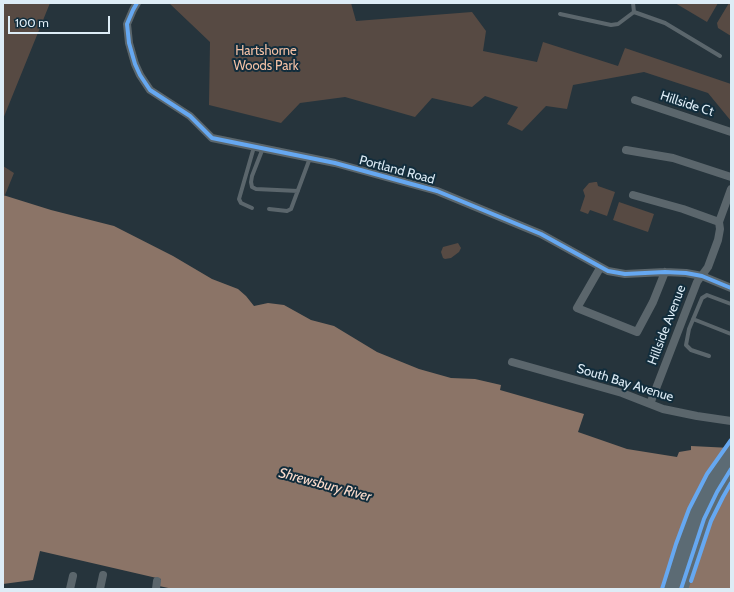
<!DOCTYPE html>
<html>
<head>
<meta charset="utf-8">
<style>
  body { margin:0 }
  #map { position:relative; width:734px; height:592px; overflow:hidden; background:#26343c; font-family:Cabin,sans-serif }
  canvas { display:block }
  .frame { position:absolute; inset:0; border:4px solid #ddecf6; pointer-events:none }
  .scale { position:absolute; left:8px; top:16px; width:102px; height:18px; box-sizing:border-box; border:2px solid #ddecf6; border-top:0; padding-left:5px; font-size:12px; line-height:14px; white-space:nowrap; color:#ddecf6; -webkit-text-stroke:3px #122d3c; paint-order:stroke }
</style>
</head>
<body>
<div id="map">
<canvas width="734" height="592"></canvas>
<div class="frame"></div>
<div class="scale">100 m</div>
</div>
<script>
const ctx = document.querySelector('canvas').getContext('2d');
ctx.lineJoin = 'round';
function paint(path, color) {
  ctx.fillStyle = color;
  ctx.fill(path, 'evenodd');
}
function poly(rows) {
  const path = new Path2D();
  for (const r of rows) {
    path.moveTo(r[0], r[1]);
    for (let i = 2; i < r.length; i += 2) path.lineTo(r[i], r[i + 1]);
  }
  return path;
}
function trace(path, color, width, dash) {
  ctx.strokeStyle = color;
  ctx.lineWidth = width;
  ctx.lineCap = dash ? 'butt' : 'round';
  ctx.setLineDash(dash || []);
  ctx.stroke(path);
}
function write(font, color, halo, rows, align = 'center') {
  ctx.font = font + ' Cabin,sans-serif';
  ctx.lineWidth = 4;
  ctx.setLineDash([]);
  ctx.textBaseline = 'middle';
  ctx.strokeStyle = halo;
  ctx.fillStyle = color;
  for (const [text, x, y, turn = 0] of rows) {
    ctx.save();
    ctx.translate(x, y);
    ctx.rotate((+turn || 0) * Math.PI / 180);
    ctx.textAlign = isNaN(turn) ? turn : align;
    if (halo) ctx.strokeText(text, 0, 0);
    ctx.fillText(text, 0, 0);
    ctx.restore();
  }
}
paint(poly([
  [3,3,50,3,3,119],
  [169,3,351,3,356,21,472,12,486,31,483,51,537,62,543,42,618,66,625,48,731,84,731,121,708,93,644,72,573,85,567,109,546,106,522,131,507,124,518,107,485,96,472,107,432,98,415,117,345,97,300,103,281,123,209,105,210,42],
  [675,3,718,3,707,22],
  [729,3,731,3,731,36,718,28,717,23],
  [3,166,14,173,5,195,3,195],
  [595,182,597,182,598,186,615,192,607,216,590,210,588,214,580,211,585,196,583,190,589,183],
  [619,202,654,214,648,232,613,220],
  [458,243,461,248,459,252,451,258,445,259,443,258,441,252,443,247]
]), '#574a43');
paint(poly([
  [3,195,51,210,114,226,173,256,212,279,238,289,246,296,254,306,268,303,284,305,311,320,334,326,377,352,419,369,451,378,475,379,501,385,500,390,584,414,578,432,627,449,677,457,679,452,691,450,691,446,731,448,731,589,173,589,159,586,161,579,40,551,33,580,3,584]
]), '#8b7467');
trace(poly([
  [634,12,665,23,720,56],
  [560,14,611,25,618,24,634,12,633,3],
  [263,148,252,176,251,182,252,187,256,189,298,191],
  [252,208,241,203,239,199,254,147],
  [269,209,287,211,291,209,310,158],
  [693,319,731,334],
  [709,356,691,350,686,345,689,329,702,298,707,295,731,304]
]), '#5b666c', 4);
trace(poly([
  [137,3,133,10,127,24,129,43,135,64,140,75,150,90,190,116,212,138,335,163,437,191,541,234,608,271,625,274,665,272,686,273,702,276,731,288],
  [635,100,731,132],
  [626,150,673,158,731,177],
  [633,195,683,209,719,222],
  [600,268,577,308,637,332,653,302,665,272],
  [512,362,622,393,663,409,697,416,731,421],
  [650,404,697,282,708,267,718,240,720,229,719,222,731,189],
  [70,589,73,576],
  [100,589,103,575],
  [156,589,157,581]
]), '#5b666c', 8);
trace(poly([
  [669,589,694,514,708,485,731,451],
  [681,589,704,519,717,492,731,469]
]), '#5c6b74', 14);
trace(poly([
  [137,3,133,10,127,24,129,43,135,64,140,75,150,90,190,116,212,138,335,163,437,191,541,234,608,271,625,274,665,272,686,273,702,276,731,288],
  [691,581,711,521,723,497,731,483],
  [662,589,676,544,689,509,707,474,731,440],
  [681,589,704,519,717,492,731,469]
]), '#66a8f1', 4);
write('13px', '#f4c1a5', '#122d3c', [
  ["Hartshorne",266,51],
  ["Woods Park",266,66]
]);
write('13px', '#ddecf6', '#122d3c', [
  ["Hillside Ct",687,104,18],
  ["Portland Road",397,170,15],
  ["Hillside Avenue",667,325,-69],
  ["South Bay Avenue",625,383,17]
]);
write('italic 14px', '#fcdccc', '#122d3c', [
  ["Shrewsbury River",325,485,15]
]);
</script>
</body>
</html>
